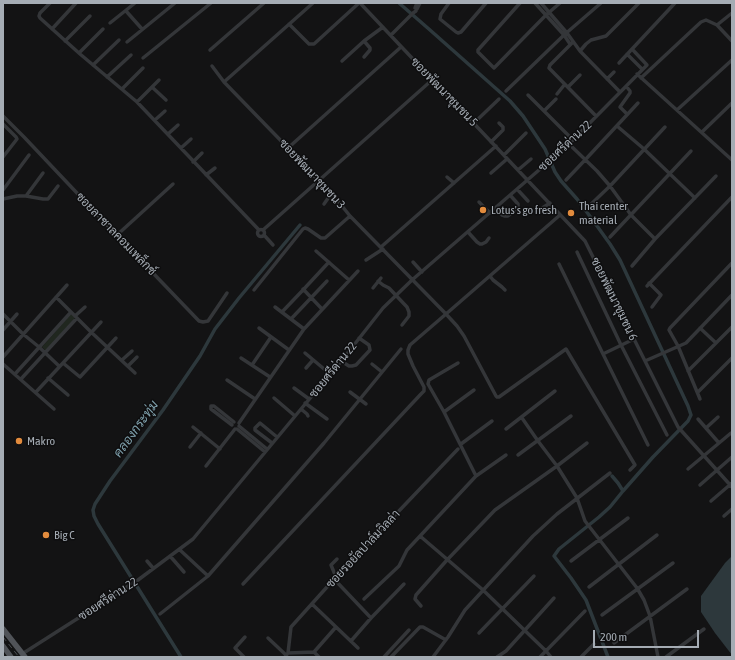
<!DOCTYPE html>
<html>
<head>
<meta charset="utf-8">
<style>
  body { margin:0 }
  #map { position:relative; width:735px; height:660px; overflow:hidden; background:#131314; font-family:"Asap Condensed",sans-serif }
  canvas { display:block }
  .frame { position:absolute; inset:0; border:4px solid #a5acb4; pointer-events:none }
  .scale { position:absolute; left:593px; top:630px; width:106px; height:18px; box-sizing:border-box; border:2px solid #a5acb4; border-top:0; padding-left:5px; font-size:12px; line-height:14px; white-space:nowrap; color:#a5acb4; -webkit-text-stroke:3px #0e0e0f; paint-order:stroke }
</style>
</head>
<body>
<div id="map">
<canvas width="735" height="660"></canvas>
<div class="frame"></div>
<div class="scale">200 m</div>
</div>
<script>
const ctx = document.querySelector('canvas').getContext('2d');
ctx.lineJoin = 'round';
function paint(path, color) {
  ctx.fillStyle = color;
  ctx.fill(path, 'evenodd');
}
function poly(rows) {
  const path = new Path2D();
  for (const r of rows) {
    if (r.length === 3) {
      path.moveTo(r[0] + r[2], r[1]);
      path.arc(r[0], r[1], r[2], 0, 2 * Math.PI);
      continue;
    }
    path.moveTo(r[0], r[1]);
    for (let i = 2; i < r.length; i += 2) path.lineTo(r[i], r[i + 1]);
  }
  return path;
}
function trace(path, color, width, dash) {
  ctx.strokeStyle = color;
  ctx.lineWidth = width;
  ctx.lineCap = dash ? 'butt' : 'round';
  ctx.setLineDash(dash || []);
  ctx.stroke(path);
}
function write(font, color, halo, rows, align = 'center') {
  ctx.font = font + ' "Asap Condensed",Sarabun,sans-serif';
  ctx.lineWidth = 3;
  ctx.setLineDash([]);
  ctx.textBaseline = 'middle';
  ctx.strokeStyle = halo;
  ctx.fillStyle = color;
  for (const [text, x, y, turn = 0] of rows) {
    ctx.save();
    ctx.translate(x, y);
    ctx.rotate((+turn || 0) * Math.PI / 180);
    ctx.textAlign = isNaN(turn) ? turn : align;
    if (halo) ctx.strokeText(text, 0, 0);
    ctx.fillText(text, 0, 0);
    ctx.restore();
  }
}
paint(poly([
  [71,314,75,318,46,351,42,347]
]), '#20271f');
paint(poly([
  [732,556,732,655,715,633,701,612,701,596,725,563]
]), '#2d383c');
trace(poly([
  [399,3,430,30,510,101,523,116,545,149,555,172,561,181,577,199,592,219,610,244,620,260,688,406,691,415,688,421,653,457,623,491],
  [181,657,98,524,94,516,93,510,95,504,110,481,163,410,200,356,215,329,239,298,300,225],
  [608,657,586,600,571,578,554,556,559,549,599,517,610,507,623,491,618,483,612,476]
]), '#2d383c', 3.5);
trace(poly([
  [50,3,40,13,39,16,40,18,80,54,137,102,259,230],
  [360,3,585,241,678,427,732,487],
  [449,3,441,14,440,19,456,32,458,33,461,32,486,3],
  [520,3,478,50,478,52,494,68,546,15,560,3],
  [535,3,564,35,570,44],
  [541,3,567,33,580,51,620,92],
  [415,8,417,3],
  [417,9,420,3],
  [126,11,142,29],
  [110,23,135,3],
  [289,24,309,44,314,44,359,3],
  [717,25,732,41],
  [52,29,76,3],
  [391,35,413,13,416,11],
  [65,41,90,16],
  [364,41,370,48,370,50,364,57],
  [127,42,175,3],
  [573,42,550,65,549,68,596,116],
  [210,50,264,3],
  [580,51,586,44,591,40,606,36,639,3],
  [79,53,103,29],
  [627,54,642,69],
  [143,58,211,3],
  [342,61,364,41,383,27],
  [619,63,675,3],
  [93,65,119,40],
  [212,66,224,82,288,148,342,206,350,216,446,314,410,345,408,350,408,354,413,366,424,387,424,391,421,394,243,584],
  [637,74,732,160],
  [107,77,131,55],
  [641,78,701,22,706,20,717,25,732,13],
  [607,79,614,72],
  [224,82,313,3],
  [152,87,159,80],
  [568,87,580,75],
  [122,89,143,68],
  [506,91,564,35,601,3],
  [557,94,565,84],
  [528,95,573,140],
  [137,102,152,87,166,100],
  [677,110,732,60],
  [544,111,556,99],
  [626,113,620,107,630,93,630,91,626,86],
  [3,116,24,137,128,247,199,321,203,322,208,321,227,293],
  [155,120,165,111],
  [474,123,499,99],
  [3,124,16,137,17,139,3,157],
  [617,126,644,149,695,198],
  [702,132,732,103],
  [168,134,178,125],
  [491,142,503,130,503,127,499,123],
  [569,144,597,171,610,186,631,215,655,239],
  [181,148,191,139],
  [288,148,401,47],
  [504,155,526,133],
  [193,162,202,153],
  [518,170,531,159],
  [491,173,507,159],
  [206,175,215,168],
  [447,177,454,183],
  [566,180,585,160,638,103],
  [517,189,528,201],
  [3,190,29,155],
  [26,196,43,173],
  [3,199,17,196,26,196,43,199,48,199,58,186],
  [479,202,490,213],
  [324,204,331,194],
  [496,208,502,215,505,216,508,216,518,208,518,204,510,195],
  [587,208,610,186,665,127],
  [536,212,550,203],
  [560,215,446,314,457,326,464,336,496,396,497,397,499,397,566,349,635,465,630,470],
  [261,233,3.5],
  [263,230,432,80],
  [468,232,477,242,480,244,482,244,486,242,489,238],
  [117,235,173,184],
  [264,235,273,245],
  [610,237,691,151],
  [381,247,496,146],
  [316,251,349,280],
  [577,252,621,345,667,435],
  [366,260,383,249],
  [413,262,422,272],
  [559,264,603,354],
  [632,266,655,239,716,176],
  [490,276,493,280,502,287,505,290],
  [378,281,383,285,389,288,407,307,409,312,409,316,402,325],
  [649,283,661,295,652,307],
  [647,286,732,197],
  [373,288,381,278],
  [303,289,322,309],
  [254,290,303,229,305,228,308,229,321,238,325,238,350,216],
  [56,297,91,332,135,373],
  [275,307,304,329],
  [282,312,303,290,329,262],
  [3,314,23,334,39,347,59,366],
  [75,316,85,307],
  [291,319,327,281],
  [259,328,289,350],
  [700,328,716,343],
  [3,330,17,314],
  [634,339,603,354,648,445],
  [305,353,330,374],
  [3,357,67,285],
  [241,358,270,377],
  [122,360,132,351],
  [341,361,349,366,352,366,356,365,370,350,369,345,359,338],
  [645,361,686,343,732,295],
  [63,363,80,377,116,338],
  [458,363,429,380,428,384,444,412,476,476],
  [3,364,54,409],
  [372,364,382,372],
  [252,365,271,337],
  [128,366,137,357],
  [306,368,313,360],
  [688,371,732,327],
  [15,374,71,312],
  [48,378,68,395],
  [21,379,77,318],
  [227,380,255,399],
  [294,388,309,399],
  [36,392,101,322],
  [350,392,366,404],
  [698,392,732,358],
  [274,398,295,416],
  [700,399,678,346,669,330,670,328,732,263],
  [305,403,327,419],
  [211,406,211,409,232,425],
  [211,406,214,406,234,422],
  [301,409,307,414,308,416],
  [444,412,474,390],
  [522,418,538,441,557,466,577,498,585,521,637,588,644,600,650,616,658,657],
  [698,419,719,443],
  [239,423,304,329,358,271],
  [239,426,267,449],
  [193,427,220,449],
  [706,428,718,417],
  [237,429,265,452],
  [506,429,555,391],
  [272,443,255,430,255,428,260,423,277,437],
  [461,444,492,421],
  [190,447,201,433],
  [518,455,571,416],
  [206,466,235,429],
  [688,469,731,433],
  [700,485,732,457],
  [711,501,732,483],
  [724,516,732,509],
  [420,536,483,590,546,651,551,657],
  [180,550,208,576],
  [170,556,184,572],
  [147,561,153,568],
  [571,561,628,518],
  [336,577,331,565,337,559],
  [334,579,371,618],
  [589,587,657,535],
  [364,599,399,566,407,550,476,476,506,455],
  [312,604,358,648],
  [421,606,415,599,416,595,447,560,495,510,557,466,587,443],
  [160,614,208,576,324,443,401,349],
  [602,615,673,563],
  [479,633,534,576],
  [268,638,286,655],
  [351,641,371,618,404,584],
  [614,643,687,589],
  [314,652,336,627],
  [288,653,314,652,319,657],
  [22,654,138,580,193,539,301,409,339,364,383,308,412,280,569,144,647,65,632,49],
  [244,657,235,648,245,637],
  [285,657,288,653,291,627,336,577,458,449],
  [384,657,409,630],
  [391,657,420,627,423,627,446,640],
  [433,657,448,637,465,610,533,536,557,514,610,473],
  [497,657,506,651,554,598],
  [540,657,585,611],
  [581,657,594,644],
  [666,657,704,629]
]), '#343639', 3.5);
trace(poly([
  [3,629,25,657],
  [3,646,11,657]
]), '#505358', 5.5);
trace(poly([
  [3,637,19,657]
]), '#4b4e52', 1, [5, 4]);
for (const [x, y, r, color] of [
  [483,210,4,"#e28b3d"],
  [571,213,4,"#e28b3d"],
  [19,441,4,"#e28b3d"],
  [46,535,4,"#e28b3d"]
]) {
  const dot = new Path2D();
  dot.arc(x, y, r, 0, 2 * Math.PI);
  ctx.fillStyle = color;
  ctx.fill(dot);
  trace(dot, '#0e0e0f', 1.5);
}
write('12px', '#a5acb4', '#0e0e0f', [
  ["ซอยพัฒนาชุมชน 5",444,92,46],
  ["ซอยศรีด่าน 22",565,146,-43],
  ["ซอยพัฒนาชุมชน 3",312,174,47],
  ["ซอยลาซาลคอมเพล็กซ์",116,234,46],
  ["ซอยพัฒนาชุมชน 6",614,299,64],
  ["ซอยศรีด่าน 22",333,370,-51],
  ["ซอยรอยัลปาล์มวิลล่า",363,549,-47],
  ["ซอยศรีด่าน 22",108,599,-33]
]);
write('12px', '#a5acb4', '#0e0e0f', [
  ["Thai center",579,206],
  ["material",579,220],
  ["Lotus's go fresh",491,210],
  ["Makro",27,441],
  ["Big C",54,535]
], 'left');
write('italic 13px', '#7fa0ac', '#0e0e0f', [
  ["คลองกระทุ่ม",136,429,-54]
]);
</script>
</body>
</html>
